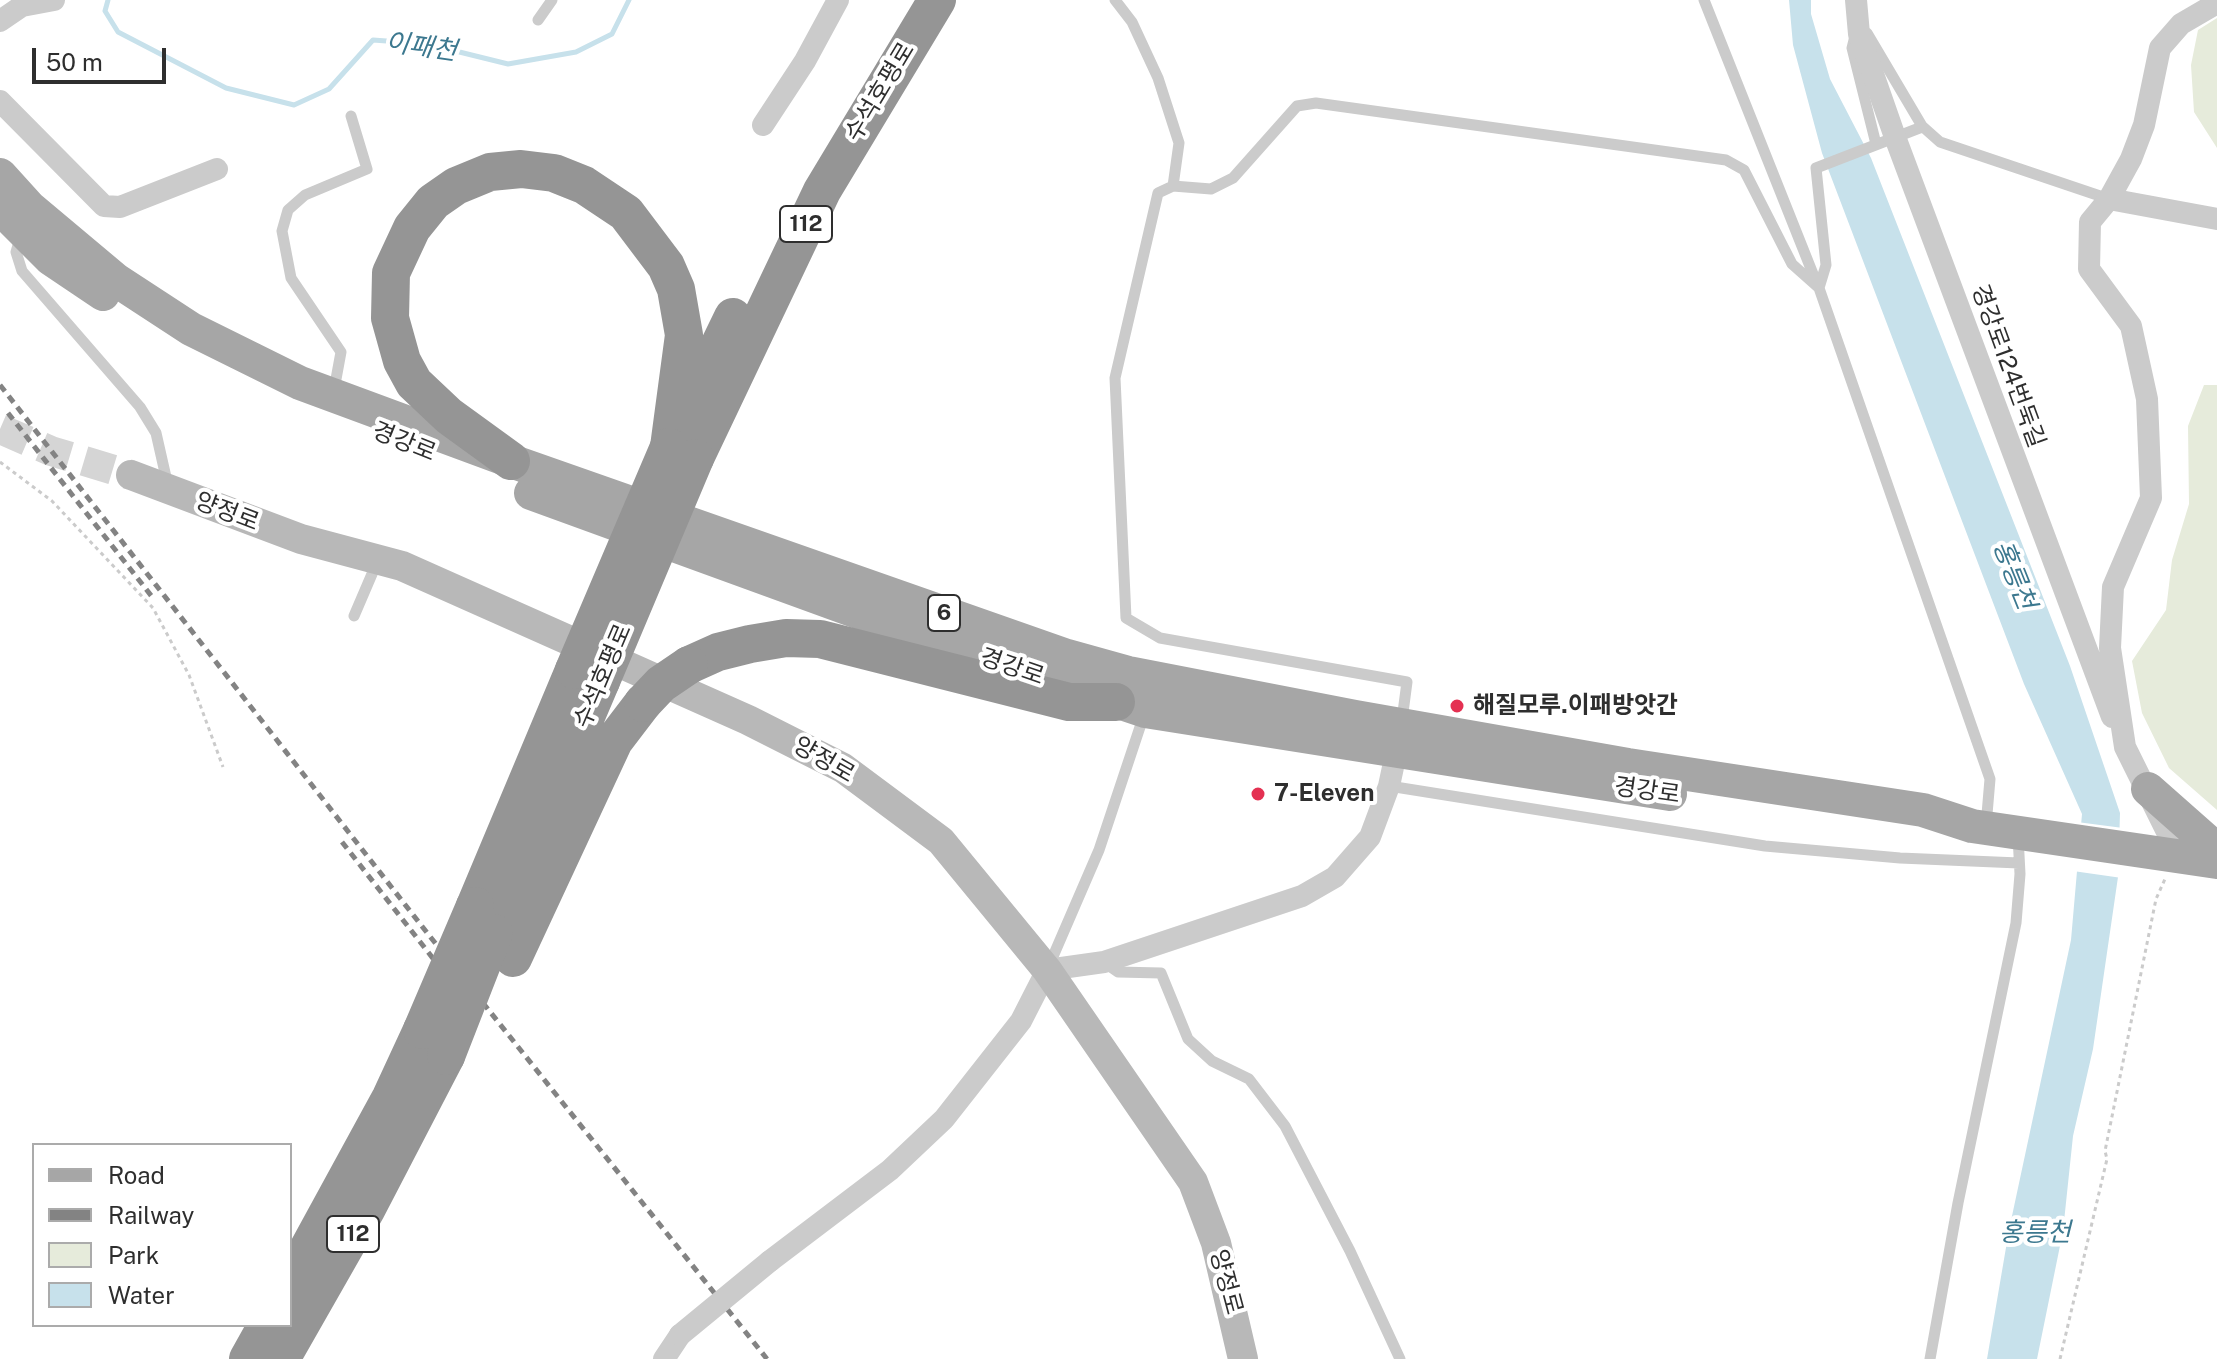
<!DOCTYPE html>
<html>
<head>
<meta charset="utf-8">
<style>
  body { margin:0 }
  #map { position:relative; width:2217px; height:1359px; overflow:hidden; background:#fff; font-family:"Public Sans",sans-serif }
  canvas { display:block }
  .legend { position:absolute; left:32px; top:1143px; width:260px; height:184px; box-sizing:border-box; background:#fff; border:2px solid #ababab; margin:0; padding:10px 14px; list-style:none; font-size:24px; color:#2e2e2e }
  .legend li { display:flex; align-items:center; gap:16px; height:40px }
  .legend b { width:40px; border:2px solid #ababab }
  .scale { position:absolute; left:32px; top:48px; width:134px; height:36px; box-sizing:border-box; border:4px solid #2e2e2e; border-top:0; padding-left:10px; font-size:24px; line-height:28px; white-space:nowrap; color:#2e2e2e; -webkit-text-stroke:6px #fff; paint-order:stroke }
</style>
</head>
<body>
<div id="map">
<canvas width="2217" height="1359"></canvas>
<ul class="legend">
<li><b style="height:10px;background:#a6a6a6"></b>Road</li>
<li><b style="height:10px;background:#838383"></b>Railway</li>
<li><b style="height:22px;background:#e6ebdb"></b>Park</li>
<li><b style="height:22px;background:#c7e1eb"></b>Water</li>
</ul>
<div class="scale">50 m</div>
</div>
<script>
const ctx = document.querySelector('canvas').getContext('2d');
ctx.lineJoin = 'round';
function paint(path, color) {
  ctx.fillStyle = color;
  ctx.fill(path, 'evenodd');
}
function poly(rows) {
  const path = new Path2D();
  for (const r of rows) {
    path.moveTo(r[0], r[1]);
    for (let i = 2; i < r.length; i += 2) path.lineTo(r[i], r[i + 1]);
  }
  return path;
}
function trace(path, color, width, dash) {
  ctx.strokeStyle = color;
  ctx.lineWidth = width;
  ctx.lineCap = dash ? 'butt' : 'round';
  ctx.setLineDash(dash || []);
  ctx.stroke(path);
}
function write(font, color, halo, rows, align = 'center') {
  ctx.font = font + ' "Public Sans","Noto Sans KR",sans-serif';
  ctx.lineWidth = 8;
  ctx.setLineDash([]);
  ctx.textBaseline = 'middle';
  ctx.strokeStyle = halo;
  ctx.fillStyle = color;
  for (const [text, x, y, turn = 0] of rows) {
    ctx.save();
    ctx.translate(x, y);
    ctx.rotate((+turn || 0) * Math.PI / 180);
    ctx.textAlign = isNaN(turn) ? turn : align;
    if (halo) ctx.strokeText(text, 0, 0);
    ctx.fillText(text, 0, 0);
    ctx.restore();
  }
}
paint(poly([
  [2217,18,2217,148,2194,112,2191,65,2198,30],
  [2204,385,2217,385,2217,810,2169,768,2142,713,2132,661,2166,610,2172,560,2189,504,2188,426]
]), '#e6ebdb');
paint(poly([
  [1789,0,1811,0,1811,14,1830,79,1871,158,2070,666,2120,813,2118,877,2093,1049,2073,1136,2063,1231,2037,1359,1987,1359,2009,1230,2071,940,2082,814,2024,684,1822,153,1793,45]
]), '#c7e1eb');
paint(poly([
  [2077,822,2123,828,2122,878,2073,871]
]), '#fff');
trace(poly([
  [108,0,105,11,118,32,226,88,294,105,329,89,373,40,427,44,508,64,576,52,612,34,629,0]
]), '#c7e1eb', 5);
trace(poly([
  [0,429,51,451,131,475]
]), '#d5d5d5', 30, [30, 15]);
trace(poly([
  [0,462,52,501,153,608,189,675,223,767],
  [2060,1359,2107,1159,2105,1151,2156,899,2165,879]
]), '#cbcbcb', 3, [4, 4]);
trace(poly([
  [1115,0,1132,22,1158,78,1179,143,1173,186],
  [1704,0,1817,284],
  [538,20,552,0],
  [1867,33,1922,126,1940,142,2109,199],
  [1855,36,1852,48,1876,144],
  [1922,127,1816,168,1826,265,1819,288,1990,779,1986,826],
  [21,235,16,252,22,271,140,407,156,433,168,486],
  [334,390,341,352,291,278,282,231,288,210,305,195,367,169,351,116],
  [354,616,378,560],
  [1402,720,1407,682,1160,638,1126,618,1115,378,1158,193,1173,186,1211,189,1233,178,1297,106,1316,103,1726,160,1744,170,1792,264,1819,288],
  [1389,786,1765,846,1900,858,2019,863],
  [1105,963,1118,972,1161,973,1188,1039,1212,1061,1249,1079,1285,1126,1350,1251,1400,1359],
  [1048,968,1099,850,1144,715],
  [1930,1359,1958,1203,2016,923,2020,874,2018,836]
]), '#cbcbcb', 11);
trace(poly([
  [1856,0,1859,34,1895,137,2112,717],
  [0,21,22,6,54,0],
  [0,101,104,206,120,207,217,169],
  [763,125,805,61,838,0],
  [2109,199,2217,219],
  [2178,854,2125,747,2110,648,2113,587,2151,498,2147,399,2131,326,2089,269,2090,222,2109,199,2131,159,2144,125,2160,48,2181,24,2217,3],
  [770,1261,890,1170,944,1119,1021,1021,1047,970,1104,962,1302,896,1335,877,1370,837,1389,786,1399,739],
  [664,1359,680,1335]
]), '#cbcbcb', 22);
trace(poly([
  [131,475,301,539,402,566,748,720,843,768,941,841,1047,970,1193,1182,1216,1243,1243,1359]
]), '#b8b8b8', 30);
trace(poly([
  [0,175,29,207,116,280,191,329,300,383,511,461,1067,656,1128,673,1355,717,1628,765,1923,810,1972,826,2217,862],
  [0,208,51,259,103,294],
  [531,493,957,648,1145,711,1670,794],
  [2148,789,2217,850]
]), '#a6a6a6', 34);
trace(poly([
  [683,420,733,317],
  [695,458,822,191,937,0],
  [511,461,449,416,414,383,402,361,390,318,391,273,412,228,433,202,456,186,490,172,521,169,554,173,584,185,626,213,666,266,676,289,684,335,669,447],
  [689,665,718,652,750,644,786,638,820,639,1069,702,1116,702],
  [475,906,574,670],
  [494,933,601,681],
  [513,958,614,741,643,703],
  [290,1282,391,1097,422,1030],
  [248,1359,267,1325],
  [281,1359,367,1208,446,1056]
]), '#959595', 38);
trace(poly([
  [0,385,428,934,767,1359],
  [8,413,153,598],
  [342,842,453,984]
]), '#838383', 5, [8, 6]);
trace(poly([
  [680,1335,770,1261]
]), '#cbcbcb', 22);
trace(poly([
  [574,670,669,447],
  [601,681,695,458],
  [643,703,661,684,689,665],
  [422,1030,475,906],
  [446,1056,494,933]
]), '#959595', 38);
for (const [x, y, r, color] of [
  [1457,706,8,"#e43152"],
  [1258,794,8,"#e43152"]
]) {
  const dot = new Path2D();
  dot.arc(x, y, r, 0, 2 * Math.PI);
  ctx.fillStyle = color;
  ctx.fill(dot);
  trace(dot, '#fff', 3);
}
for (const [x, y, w] of [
  [806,224,52],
  [944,613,32],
  [353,1234,52]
]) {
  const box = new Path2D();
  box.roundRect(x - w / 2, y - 18, w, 36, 6);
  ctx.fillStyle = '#fff';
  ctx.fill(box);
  trace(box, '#2e2e2e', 2);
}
write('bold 22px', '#2e2e2e', null, [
  ["112",806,224],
  ["6",944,613],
  ["112",353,1234]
]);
write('24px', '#2e2e2e', '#fff', [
  ["수석호평로",880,92,-59],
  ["경강로124번둑길",2008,366,70],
  ["경강로",404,442,22],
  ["양정로",227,512,21],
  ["경강로",1012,667,19],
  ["수석호평로",603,676,-67],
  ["양정로",824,760,30],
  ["경강로",1647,791,8],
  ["양정로",1226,1282,75]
]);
write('bold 24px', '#2e2e2e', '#fff', [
  ["해질모루.이패방앗간",1473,706],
  ["7-Eleven",1274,794]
], 'left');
write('italic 26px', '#3c788f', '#fff', [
  ["이패천",421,47,8],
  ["홍릉천",2014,575,68],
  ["홍릉천",2035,1233]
]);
</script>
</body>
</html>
